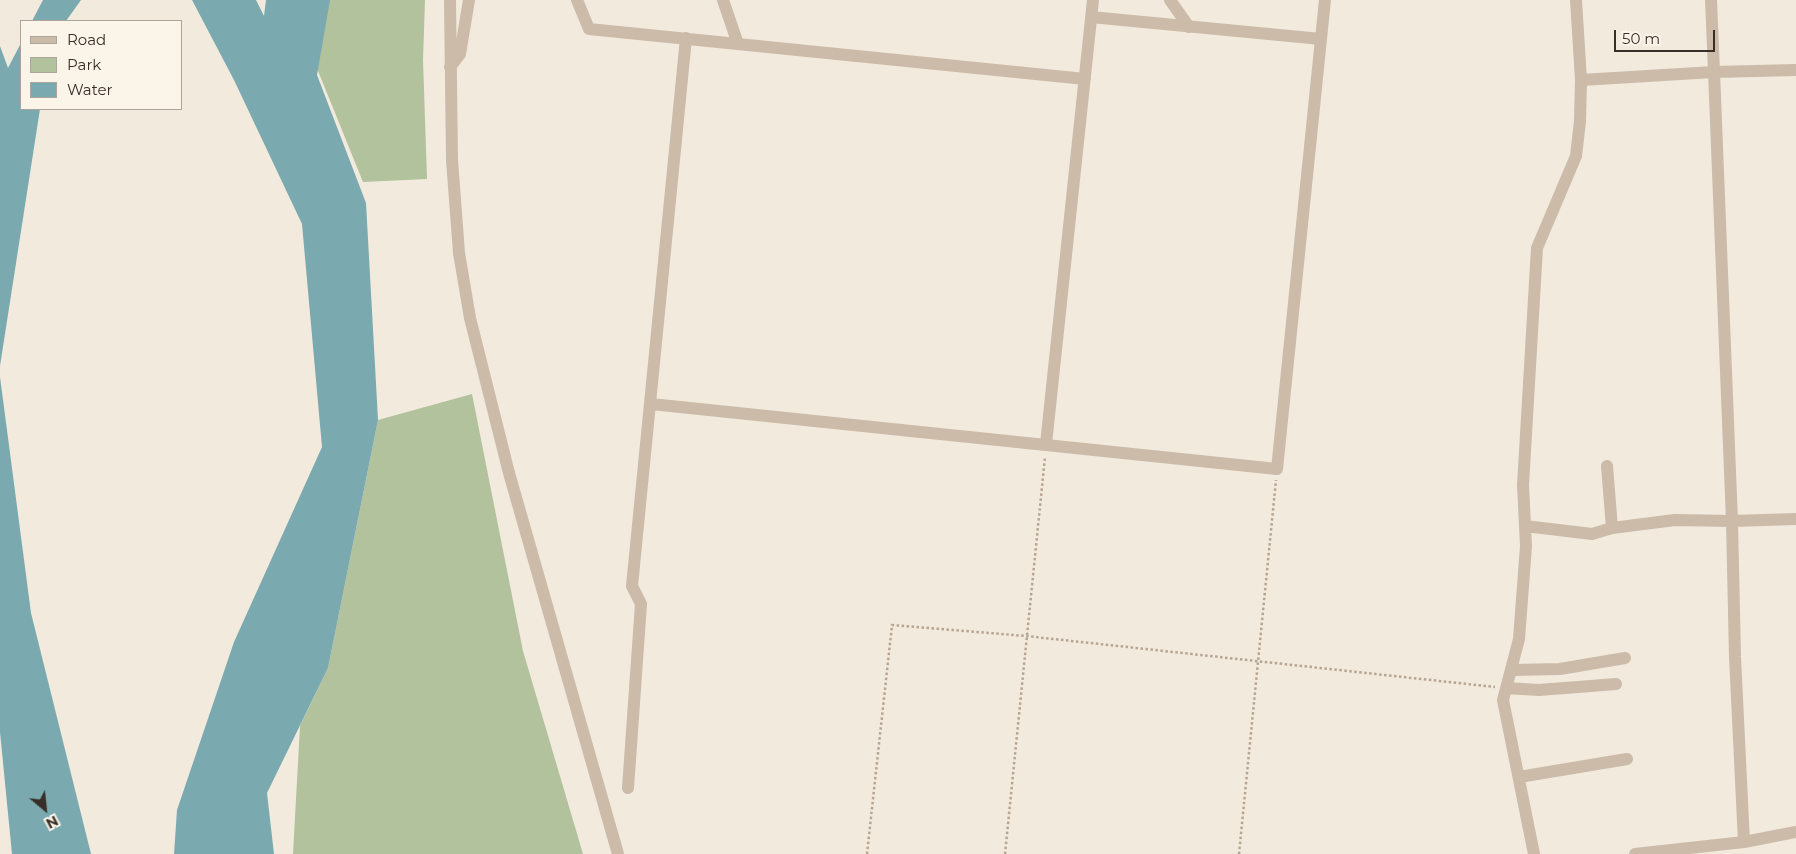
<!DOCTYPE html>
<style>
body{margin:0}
#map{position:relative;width:1796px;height:854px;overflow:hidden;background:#f2eadc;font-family:Montserrat,sans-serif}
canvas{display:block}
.legend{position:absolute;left:20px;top:20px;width:162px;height:90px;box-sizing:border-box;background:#faf4e9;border:1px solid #aca59c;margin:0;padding:6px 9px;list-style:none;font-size:15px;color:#372e28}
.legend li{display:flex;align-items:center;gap:10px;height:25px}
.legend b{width:25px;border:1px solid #aca59c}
.north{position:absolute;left:20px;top:784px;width:50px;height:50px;-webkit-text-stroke:4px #faf4e9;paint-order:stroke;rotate:152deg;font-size:14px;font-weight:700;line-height:20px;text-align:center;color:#372e28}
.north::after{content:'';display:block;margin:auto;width:18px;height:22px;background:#372e28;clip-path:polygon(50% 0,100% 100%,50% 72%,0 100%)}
.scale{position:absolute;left:1614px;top:30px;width:101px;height:22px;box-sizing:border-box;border:2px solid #372e28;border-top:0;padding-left:6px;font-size:15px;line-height:18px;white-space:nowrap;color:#372e28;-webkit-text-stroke:4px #faf4e9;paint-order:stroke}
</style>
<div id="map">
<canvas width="1796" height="854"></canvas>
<ul class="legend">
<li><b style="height:6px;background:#cbbba8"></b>Road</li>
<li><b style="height:14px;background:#b1c29c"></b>Park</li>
<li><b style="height:14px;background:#7aa9b0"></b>Water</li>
</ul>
<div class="north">N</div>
<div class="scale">50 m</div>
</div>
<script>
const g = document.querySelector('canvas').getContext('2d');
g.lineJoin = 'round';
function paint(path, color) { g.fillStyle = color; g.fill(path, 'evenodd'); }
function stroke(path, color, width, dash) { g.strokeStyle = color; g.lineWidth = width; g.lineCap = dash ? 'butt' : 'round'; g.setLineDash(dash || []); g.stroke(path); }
paint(new Path2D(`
 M302,0h123l-2,60 4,119 -64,3 -66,-163z
 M472,394l51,257 60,203h-290l7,-128 28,-58 50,-248z`), '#b1c29c');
paint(new Path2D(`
 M43,0h38l-15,21h-34z
 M192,0h64l8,16 2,-16h64l-13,75 49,128 12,217 -50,248 -61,125 7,61h-100l3,-44 57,-168 88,-195 -20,-223 -68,-144z
 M21,43v66h19l-40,257v-320l8,22z
 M0,377l31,236 60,241h-79l-12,-122z`), '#7aa9b0');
stroke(new Path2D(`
 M867,854l25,-229 134,11 469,51
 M1005,854l40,-397
 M1239,854l37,-374`), '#b7a592', 2.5, [2.5, 2.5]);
stroke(new Path2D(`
 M450,0l2,160 7,93 11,65 39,155 109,381
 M577,0l12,29 496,50
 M723,0l15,44
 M1170,0l19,27
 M1711,0l3,72 82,-2
 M1091,17l230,22
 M450,67l10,-13 9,-54
 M1581,80l133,-8 18,449 64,-2
 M651,404l626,65 48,-469
 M1046,444l47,-444
 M1607,466l5,62
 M1525,526l67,8 20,-6 63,-8 57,1 3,136 9,185
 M1512,670l48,-1 65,-11
 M1506,688l33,2 77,-6
 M1519,777l108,-18
 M628,788l13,-184 -9,-18 54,-548
 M1534,854l-31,-154 16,-61 7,-93 -3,-61 14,-237 39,-92 4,-35 1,-41 -5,-80
 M1635,854l109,-12 52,-10`), '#cbbba8', 12);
</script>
